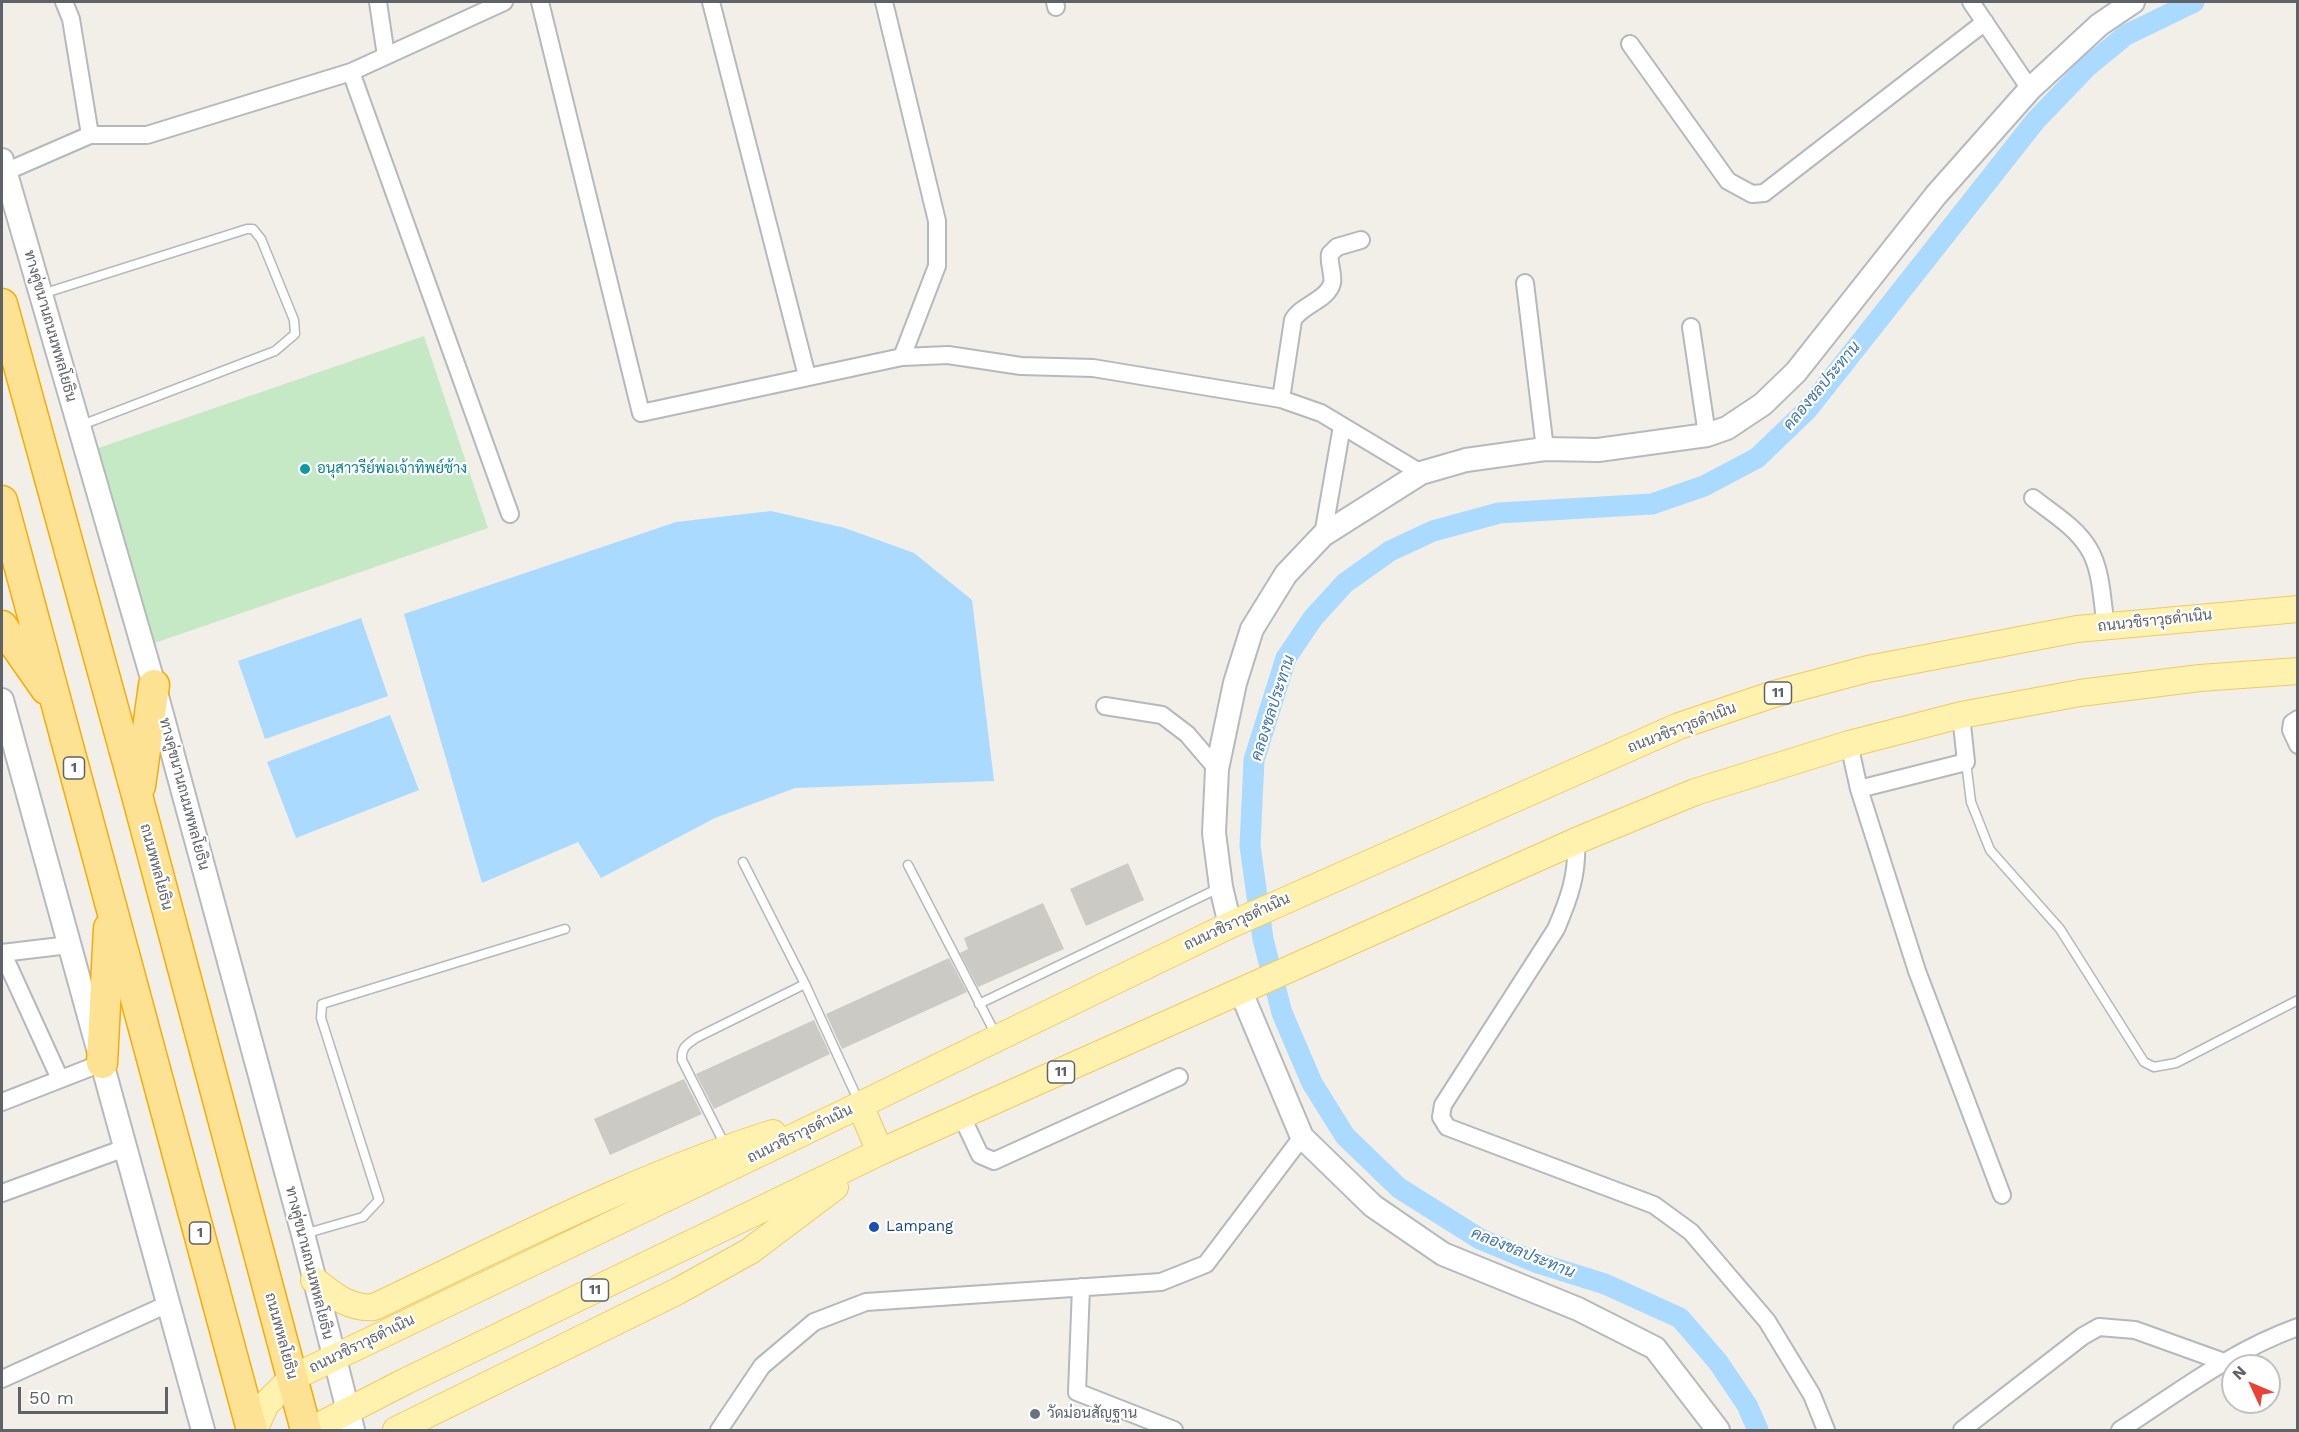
<!DOCTYPE html>
<meta charset="utf-8">
<style>
body{margin:0}
#map{position:relative;width:2299px;height:1432px;overflow:hidden;background:#f1efe8;font-family:"Work Sans",sans-serif}
canvas{display:block}
.frame{position:absolute;inset:0;border:3px solid #5f6368;pointer-events:none}
.north{position:absolute;left:2221px;top:1354px;width:60px;height:60px;box-sizing:border-box;background:#fff;border:2px solid #bfc1c3;border-radius:50%;rotate:314deg;font-size:16px;font-weight:700;line-height:24px;text-align:center;color:#5f6368}
.north::after{content:'';display:block;margin:auto;width:21px;height:27px;background:#ea4335;clip-path:polygon(50% 0,100% 100%,50% 72%,0 100%)}
.scale{position:absolute;left:18px;top:1387px;width:150px;height:27px;box-sizing:border-box;border:3px solid #5f6368;border-top:0;padding-left:8px;font-size:18px;line-height:21px;white-space:nowrap;color:#5f6368;-webkit-text-stroke:4px #fff;paint-order:stroke}
</style>
<div id="map">
<canvas width="2299" height="1432"></canvas>
<div class="frame"></div>
<div class="north">N</div>
<div class="scale">50 m</div>
</div>
<script>
const g = document.querySelector('canvas').getContext('2d');
g.lineJoin = 'round';
function paint(path, color) { g.fillStyle = color; g.fill(path, 'evenodd'); }
function stroke(path, color, width, dash) { g.strokeStyle = color; g.lineWidth = width; g.lineCap = dash ? 'butt' : 'round'; g.setLineDash(dash || []); g.stroke(path); }
function drawText(font, color, halo, rows, align = 'center') {
  g.font = font + ' "Work Sans",Sarabun,sans-serif'; g.lineWidth = 4.5; g.setLineDash([]); g.textBaseline = 'middle'; g.strokeStyle = halo; g.fillStyle = color; for (const [text, x, y, turn = 0] of rows) {
    g.save(); g.translate(x, y); g.rotate((+turn || 0) * Math.PI / 180); g.textAlign = isNaN(turn) ? turn : align; if (halo) g.strokeText(text, 0, 0); g.fillText(text, 0, 0); g.restore();
  }
}
paint(new Path2D(`
 M424,336l64,192 -345,119 -56,-195z`), '#c5e8c5');
paint(new Path2D(`
 M771,511l74,17 69,25 58,47 22,181 -199,7 -80,30 -114,60 -23,-36 -96,41 -78,-269 272,-92z
 M361,618l27,78 -123,43 -27,-78z
 M390,715l29,75 -123,48 -29,-76z`), '#aadaff');
stroke(new Path2D(`
 M1758,1430l-11,-25 -29,-43 -38,-44 -75,-34 -67,-21 -58,-24 -81,-51 -54,-52 -33,-53 -30,-70 -19,-74 -13,-93 4,-86 32,-102 27,-40 32,-35 45,-32 43,-20 66,-18 153,-9 52,-18 53,-28 50,-48 229,-290 51,-53 39,-32 68,-33`), '#aadaff', 21);
paint(new Path2D(`
 M1128,863l16,37 -58,26 -16,-37z
 M1043,903l21,46 -86,38 -18,-34 8,-4 -4,-11z
 M949,958l18,34 -125,57 -16,-35z
 M814,1020l16,34 -116,55 -18,-35z
 M684,1079l18,35 -92,41 -16,-36z`), '#cccac5');
const lane = new Path2D(`
 M42,294l205,-65h6l8,10 33,81 1,14 -20,17 -196,75
 M1966,762l5,40 19,48 70,79 84,133 10,5 22,-4 122,-63
 M743,862l62,122 54,118
 M908,865l88,170
 M979,1004l240,-116
 M726,1147l-44,-87c-1,-12 4,-15 14,-22l109,-54
 M304,1234l59,-17 16,-17 -58,-182 1,-14 243,-75`);
const street = new Path2D(`
 M378,2l8,54
 M540,2l101,411 261,-56 46,-2 73,11 72,2 188,31 40,14 100,60
 M711,2l96,374
 M884,2l53,219v45l-35,91
 M1055,2l1,5
 M1971,2l59,87
 M1630,44l98,137 24,13 12,-1 221,-171
 M351,72l159,442
 M90,135h57l204,-63 153,-70
 M5,172l85,-37 -19,-116 -7,-17
 M1525,283l20,166
 M1691,327l16,108
 M1281,399l12,-79c8,-15 35,-20 39,-37 2,-9 -4,-20 -2,-29l7,-7 24,-7
 M2033,498c19,15 43,29 56,51 13,21 13,54 17,78
 M1323,535l19,-109
 M1105,706l57,9 25,19 30,35
 M2298,719l-6,4 -1,7 7,15
 M1849,744l10,45 58,182 85,224
 M1859,789l107,-27 -5,-47
 M1576,841c2,33 -7,58 -20,88l-113,176 -2,12 6,10 207,78 37,27 76,89 45,74 14,35
 M2,953l67,-8
 M3,954l57,125
 M2,1102l100,-39
 M962,1117l18,38 14,6 185,-84
 M2,1193l123,-45
 M1081,1287l-4,105 97,38
 M2,1379l166,-75
 M719,1430l43,-64 52,-44 52,-20 295,-20 45,-18 96,-127
 M1962,1430l121,-94 16,-9 36,3 89,32
 M2120,1430c57,-37 113,-80 178,-103`);
const secondary = new Path2D(`
 M2,160l152,525 149,549 50,196
 M2,700l201,730
 M1230,925l-9,-38 -7,-54 3,-64 18,-86 17,-54 34,-55 37,-39 98,-62 45,-13 79,-11 53,1 109,-15 20,-7 36,-24 33,-32 140,-177 94,-106 69,-64 34,-23
 M1241,992l61,145 71,69 70,48 135,55 77,39 63,82`);
const primary = new Path2D(`
 M860,1105l20,47
 M314,1280c19,15 35,29 60,27 131,-62 260,-130 399,-174
 M254,1430l12,-26 26,-26 568,-273 370,-180 449,-199 95,-32 94,-25 209,-40 221,-20
 M311,1430l93,-48 476,-230 696,-311 119,-49 154,-48 112,-29 119,-22 120,-15 98,-7
 M396,1430l282,-139 72,-40 85,-64`);
const highway = new Path2D(`
 M2,304l136,495 168,631
 M2,501l250,929
 M2,626l44,63
 M140,786l14,-101
 M102,1063l7,-135`);
stroke(lane, '#b5b8bc', 11);
stroke(street, '#b5b8bc', 20);
stroke(secondary, '#b6babf', 26);
stroke(primary, '#f2c960', 28);
stroke(highway, '#f9ab00', 33);
stroke(lane, '#fff', 8);
stroke(street, '#fff', 16);
stroke(secondary, '#fff', 22);
stroke(primary, '#fff2af', 26);
stroke(highway, '#fde293', 30);
for (const [x, y, r, color] of [
 [305,469,6,"#0f9aa8"],
 [874,1227,6,"#1a4fb4"],
 [1035,1414,6,"#6b7280"]
]) { const dot = new Path2D(); dot.arc(x, y, r, 0, 2 * Math.PI); g.fillStyle = color; g.fill(dot); stroke(dot, '#fff', 2); }
for (const [x, y, w] of [
 [1778,693,27],
 [74,768,21],
 [1061,1072,27],
 [200,1233,21],
 [595,1290,27]
]) { const box = new Path2D(); box.roundRect(x - w / 2, y - 11, w, 22, 4.5); g.fillStyle = '#fff'; g.fill(box); stroke(box, '#5f6368', 1.5); }
drawText('bold 14px', '#5f6368', null, [
 ["11",1778,693],
 ["1",74,768],
 ["11",1061,1072],
 ["1",200,1233],
 ["11",595,1290]
]);
drawText('15px', '#5f6368', '#fff', [
 ["ทางคู่ขนานถนนพหลโยธิน",50,326,74],
 ["ถนนวชิราวุธดำเนิน",2155,621,-6],
 ["ถนนวชิราวุธดำเนิน",1682,728,-21],
 ["ทางคู่ขนานถนนพหลโยธิน",184,794,75],
 ["ถนนพหลโยธิน",156,867,75],
 ["ถนนวชิราวุธดำเนิน",1237,922,-25],
 ["ถนนวชิราวุธดำเนิน",800,1134,-26],
 ["ทางคู่ขนานถนนพหลโยธิน",309,1263,76],
 ["ถนนพหลโยธิน",281,1336,75],
 ["ถนนวชิราวุธดำเนิน",362,1344,-26]
]);
drawText('15px', '#0d838f', '#fff', [
 ["อนุสาวรีย์พ่อเจ้าทิพย์ช้าง",317,469]
], 'left');
drawText('15px', '#164399', '#fff', [
 ["Lampang",886,1227]
], 'left');
drawText('15px', '#5b616d', '#fff', [
 ["วัดม่อนสัญฐาน",1047,1414]
], 'left');
drawText('italic 16px', '#4174aa', '#fff', [
 ["คลองชลประทาน",1822,386,-50],
 ["คลองชลประทาน",1273,708,-72],
 ["คลองชลประทาน",1523,1253,22]
]);
</script>
